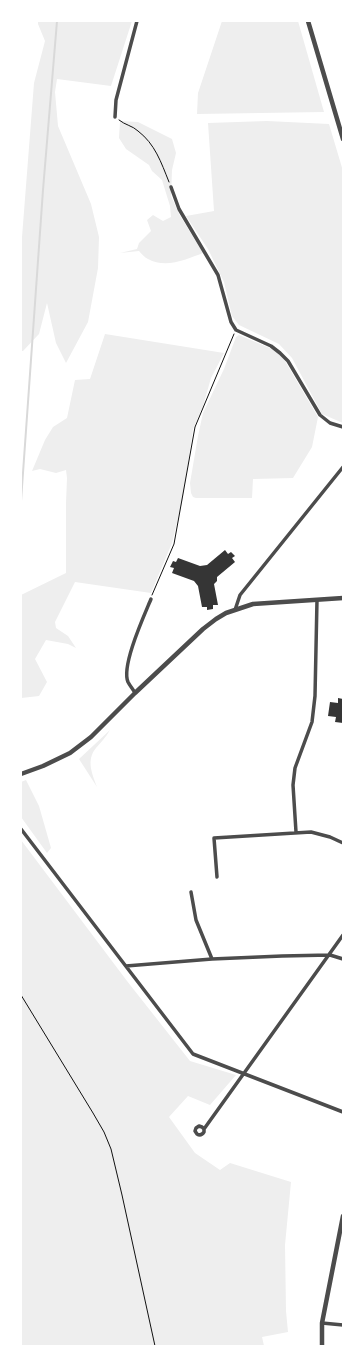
<!DOCTYPE html>
<style>
body{margin:0}
#map{position:relative;width:364px;height:1367px;overflow:hidden;background:#fff;font-family:"Sofia Sans Condensed",sans-serif}
canvas{display:block}
.frame{position:absolute;inset:0;border:22px solid #fff;pointer-events:none}
</style>
<div id="map">
<canvas width="364" height="1367"></canvas>
<div class="frame"></div>
</div>
<script>
const g = document.querySelector('canvas').getContext('2d');
g.lineJoin = 'round';
function paint(path, color) { g.fillStyle = color; g.fill(path, 'evenodd'); }
function stroke(path, color, width, dash) { g.strokeStyle = color; g.lineWidth = width; g.lineCap = dash ? 'butt' : 'round'; g.setLineDash(dash || []); g.stroke(path); }
paint(new Path2D(`
 M38,21h94l-21,65 -54,-7 -2,13 3,34 33,78 8,33 -1,31 -10,54 -22,41 -10,-20 -9,-40 -8,31 -16,17h-2v-101l13,-167 11,-42 -7,-17z
 M222,21h76l26,91 -127,2 1,-21z
 M120,121l18,1 34,17 4,14 -4,17 -1,26 8,18 24,39c-16,6 -37,16 -55,6 -3,-1 -6,-5 -9,-8l-19,2 17,-4 2,-6 12,-12 -4,-11 6,-5 10,6 8,-4 -1,-11 -8,-26 -10,-9 -3,-6 -23,-16 -7,-11z
 M267,121l62,3 14,47v252l-21,-9 -30,-56 -13,-14 -40,-19 -7,-9 -8,-34 -16,-33 -22,-33 28,-5 -6,-88z
 M105,334l119,19 -13,25 -8,28 -10,23 -10,69 -11,45 -21,50 -76,-11 -20,40 1,6 12,8 8,12 -8,-4 -22,-4 -11,19 12,23 -8,14 -18,2v-103l45,-22v-70l1,-25 -1,-8 -10,3 -16,-4 -8,2 13,-31 8,-13 14,-9 8,-38 15,-1z
 M239,335l33,14 10,7 36,61 -6,30 -19,31 -40,1 -1,19h-56l-3,-1 -2,-4 -1,-10 8,-47 5,-23 21,-44 12,-32z
 M110,730c-4,7 -9,12 -14,18 -10,12 -4,26 1,39l-18,-28z
 M26,780l13,26 12,42 -4,5 -26,-36v-35z
 M21,840l106,141 63,80 46,14 -26,30 -22,-9 -19,21 26,36 25,17 10,-7 61,19 -6,63 1,66 2,21 -26,5 2,9h-243z`), '#eee');
stroke(new Path2D(`
 M21,501l22,-311 14,-169`), '#d9d9d9', 2);
paint(new Path2D(`
 M225,550l3,4 3,-2 4,4 -3,2 3,4 -18,15v4l-3,3 4,21h-5v4l-6,1v-3h-5l-4,-21 -4,-5 -22,-8 2,-5 -4,-1 3,-6 3,1 2,-4 22,8 7,-1z
 M338,698l5,1v24l-8,-1 1,-5 -8,-1 2,-14 8,1z`), '#353535');
stroke(new Path2D(`
 M119,120c6,5 14,6 19,11 17,13 23,31 31,51
 M152,595l22,-51 21,-117 39,-93
 M21,995l72,118 11,19 7,17 11,46 33,151`), '#111', 1);
stroke(new Path2D(`
 M115,117l1,-17 21,-79
 M171,187l8,22 39,66 13,47 5,8 35,16 9,7 8,8 32,54 10,8 13,4
 M235,610l5,-15 103,-128
 M135,693c-2,-4 -5,-7 -7,-11 -7,-16 16,-66 23,-83
 M21,829l172,225 150,58
 M296,832l-3,-47 2,-17 17,-46 3,-26 2,-96
 M217,877l-3,-39 97,-6 19,5 13,6
 M191,892l5,28 16,39
 M126,966l86,-7 70,-3 48,-1 13,4
 M204,1129l-2,-2 -3,-1 -3,2 -1,3 2,3c3,2 5,1 7,-2v-3l139,-194
 M322,1323l21,2`), '#4c4c4c', 3.5);
stroke(new Path2D(`
 M308,21l35,118
 M21,774l22,-8 27,-13 21,-16 44,-44 68,-64 13,-10 10,-6 27,-9 90,-6
 M322,1346v-23l21,-107`), '#4c4c4c', 4.5);
</script>
